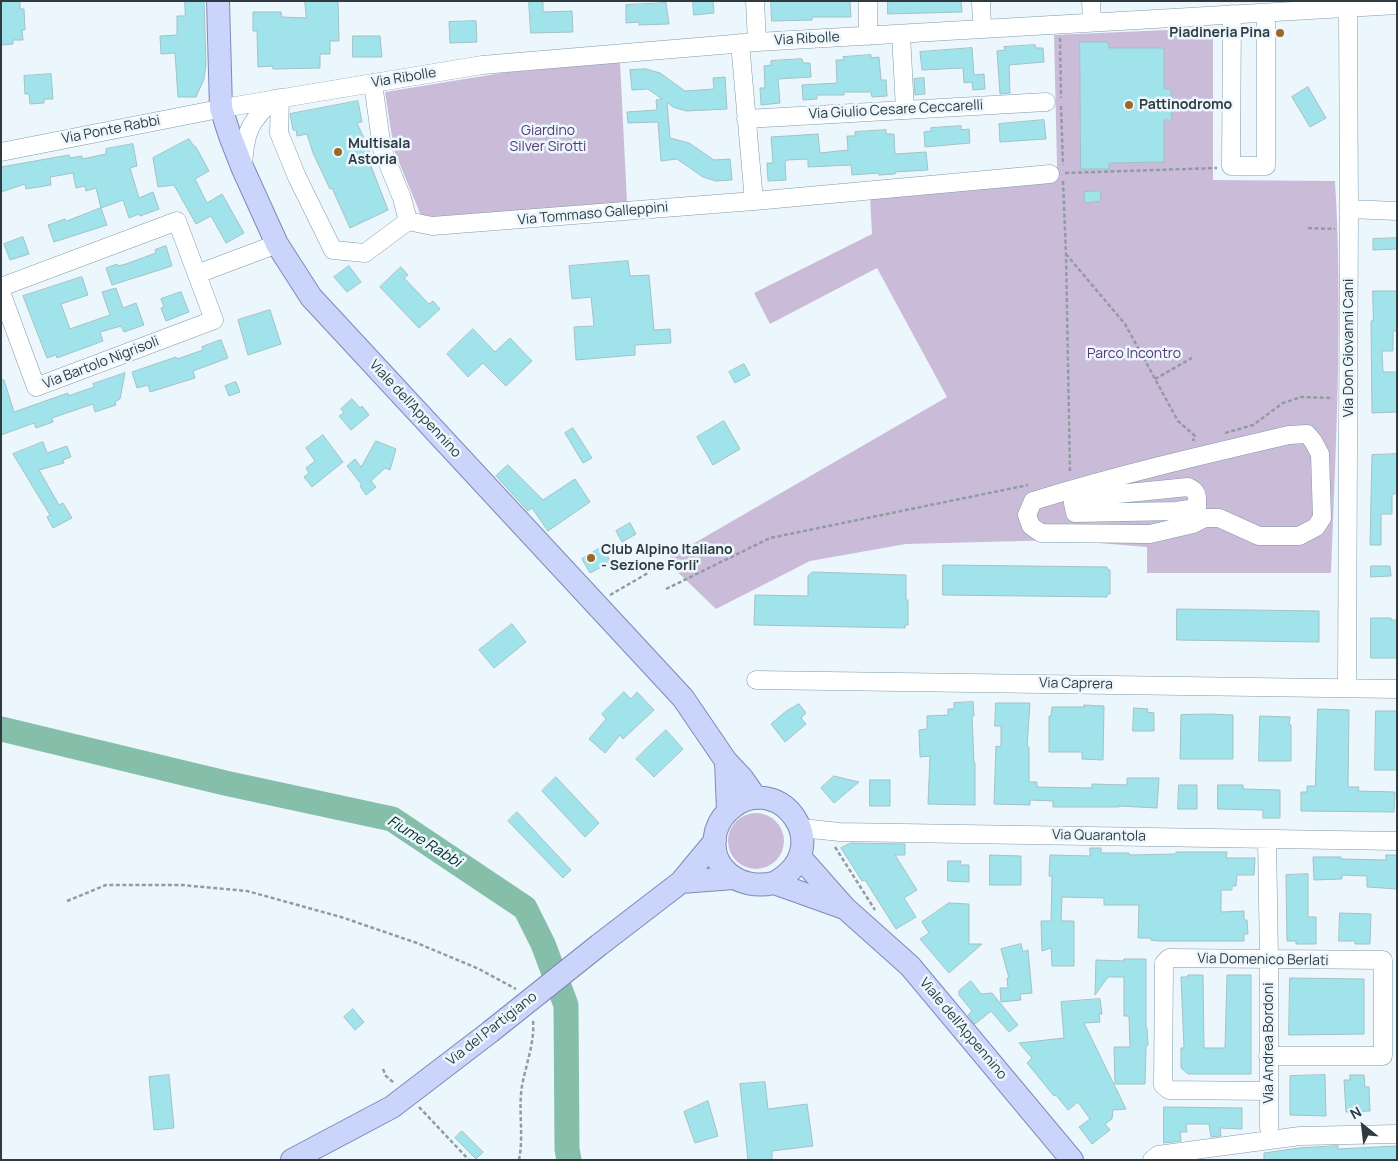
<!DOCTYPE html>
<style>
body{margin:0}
#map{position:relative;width:1398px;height:1161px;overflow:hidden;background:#ecf6fd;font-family:Manrope,sans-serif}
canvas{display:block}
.frame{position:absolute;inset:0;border:2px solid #303a41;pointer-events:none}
.north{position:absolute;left:1338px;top:1101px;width:50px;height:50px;-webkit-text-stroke:4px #ecf6fd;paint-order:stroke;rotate:331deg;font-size:14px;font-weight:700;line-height:20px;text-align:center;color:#303a41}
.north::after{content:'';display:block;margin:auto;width:18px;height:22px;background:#303a41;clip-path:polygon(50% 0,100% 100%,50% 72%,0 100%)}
</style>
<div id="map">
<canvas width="1398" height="1161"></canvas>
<div class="frame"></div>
<div class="north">N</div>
</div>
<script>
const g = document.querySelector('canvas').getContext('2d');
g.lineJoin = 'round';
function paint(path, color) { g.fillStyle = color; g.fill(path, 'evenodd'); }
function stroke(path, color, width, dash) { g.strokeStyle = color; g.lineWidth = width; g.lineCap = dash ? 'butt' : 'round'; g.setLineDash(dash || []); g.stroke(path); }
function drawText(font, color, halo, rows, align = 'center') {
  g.font = font + ' Manrope,sans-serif'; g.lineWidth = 5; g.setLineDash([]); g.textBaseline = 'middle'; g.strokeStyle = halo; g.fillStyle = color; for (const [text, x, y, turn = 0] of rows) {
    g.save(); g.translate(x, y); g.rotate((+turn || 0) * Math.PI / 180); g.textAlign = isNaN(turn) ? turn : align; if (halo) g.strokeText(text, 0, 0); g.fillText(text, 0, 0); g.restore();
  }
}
paint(new Path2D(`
 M1213,28v152l122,1c8,130 1,262 -4,392h-184v-26l-85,-7 -156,4 -96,17 -94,48 -51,-49 282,-163 -70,-129 -107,56 -16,-31 118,-59 -2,-38 187,-29 -3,-132z
 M620,62l7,141 -205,15 -28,-68 -9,-58 123,-20z
 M728 841a28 28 0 1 1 56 0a28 28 0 1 1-56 0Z`), '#cabcd9');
stroke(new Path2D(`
 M1,729l224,54 167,36 133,89 18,36 23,61 1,144 2,11`), '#85bea9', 25);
const building = new Path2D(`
 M1,1h19v8h4l1,21h-3l1,10h-10v4l-12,1z
 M185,1h19l2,63 -2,15 -8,18h-18l-3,-44 -14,1 -1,-18 17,-1v-19h8z
 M305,1h33l1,40h-9v13h-10v14l-47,1v-3l-15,1 -1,-36h-4v-19h28l1,5 24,1z
 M529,1h14v11l29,-1 1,21 -42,1z
 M693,1h20l1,12 -20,2z
 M771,1h79l1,16h-39v3l-40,1z
 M888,1h73l1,11 -74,2z
 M666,3l3,21 -30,1v-3l-13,1v-18z
 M476,21l1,21 -27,1 -1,-21z
 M353,36h27l2,21h-29z
 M1080,42h28l1,6h55v41h7v7l5,5 2,4 -7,8 1,7h-8v42l-55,1v6h-28z
 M1035,45l1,3h7l1,14 -35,3 1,28 -10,1 -3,-43 8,-1 -1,-3z
 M972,48l2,27 10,-1 1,15 -12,1 -1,-8 -8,1 -1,-15 -41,2 -2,-18z
 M871,55v3l8,-1 2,23h5l1,16 -15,1 -1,-5h-27v3h-27v4l-14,1 -1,-15 35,-2 -1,-23h8l-1,-3z
 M802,59l1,4h7l1,14 -33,2 2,24 -19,2 -1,-17h5l-1,-22 7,-1v-4z
 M646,69l14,4 25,18 29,-2 -1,-11 12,-1 2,32 -41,2 -13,-4 -6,-5 3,36 19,5 25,17 16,-1 2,21 -16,1 -13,-4 -26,-18 -16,2 -3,-39 -30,1 -1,-11 30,-2 -1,-10 6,-1 -14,-10 -16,1 -2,-20z
 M51,74l2,25h-9v4l-14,1 -1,-10h-4l-1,-18z
 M924,78l1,16 -10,1 -1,-16z
 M1308,87l18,31 -16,9 -18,-30z
 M358,101l4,21 -5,1 13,28 -4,2 22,57 -38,18 -18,-40 -2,1 -17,-36 -6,-19 -10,2 -1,-6h-3l-3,-16z
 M1044,120l2,19 -46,3 -1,-18z
 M961,126v4l8,-1 1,14 -45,4 -1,-15 7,-1v-3z
 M886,130v4h8l1,20 31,-2 2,18 -33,2v2l-16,1 -1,-2 -26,2 -1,-10 -43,2v-8l-21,1 -2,2 1,18 -18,1 -1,-18h6l-2,-26 47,-3 2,19 28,-3 -1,-14h8v-4z
 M189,139l4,6 3,2 13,24 -14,8 12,24 15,-9 22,39 -18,10 -15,-27 -15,8 -22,-39 -16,2 -5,-29z
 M133,144l4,22 -7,2 9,30 14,-6 6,17 -19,7 -1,-2 -10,4 -6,-18 -22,8 -5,-20 -10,3 -1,-5 -9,2 -3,-15 -23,4 1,8 -25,4 -1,-5 -24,8v-25l68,-12 1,3 12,-2v3l24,-5v-5z
 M1100,191l1,10 -16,2 -1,-11z
 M101,208l6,17 -53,17 -6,-17 17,-6 1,2z
 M23,237l6,17 -19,6 -6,-16z
 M1397,238v11l-24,1v-11z
 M166,246l6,20 -60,19 -6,-17 11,-4 1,2 8,-2 30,-11 -1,-3z
 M628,261l2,15 19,-1 5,55 16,-1 1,14 -36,2v10l-59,5 -2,-33 20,-1 -3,-29 -19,2 -3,-33z
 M349,266l12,16 -14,10 -13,-15z
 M401,267l7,8 -4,3 25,26 4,-3 7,8 -21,19 -39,-41z
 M82,277l6,18 -27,9 9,25 40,-14 -8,-23 14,-4 7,20 13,-5 8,22 -20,7 -3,-6 -21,6 3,9 -46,17 -1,-3 -9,3 -24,-62z
 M1373,291h24v40h-4v20h-11l1,21h14v40l-25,1 -1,-92h2z
 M181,292l8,20 -23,9 -5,-13 3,-1 -3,-8z
 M270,310l11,34 -33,11 -10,-35z
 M473,329l22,23 15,-14 22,23 -26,25 -23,-23 -15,14 -21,-23z
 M221,340l7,18 -35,13 2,7 -45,14 -2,-7 -11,3 -5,-16 44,-15 1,2 26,-9 -1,-3z
 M744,364l6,11 -15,8 -6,-11z
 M125,373l-5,26 -5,3 1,3 -21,7 -2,-8 -41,14 1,4 -17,6 -2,-5 -33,12v-55h3l10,32 54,-19v3l26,-9 -1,-3z
 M236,382l4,10 -11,4 -4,-10z
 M352,399l8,9 2,-2 7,9 -18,15 -12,-14 5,-3 -3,-4z
 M724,421l16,28 -27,16 -16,-28z
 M573,428l19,30 -9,5 -18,-30z
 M323,435l20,27 -31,25 -8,-10 5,-4 -3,-5 9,-7 -9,-13z
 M376,441l20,8 -6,21 -5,-2 -14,13 5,6 -10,8 -6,-9 2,-1 -15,-19 8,-7 6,8z
 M43,442l4,11 20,-7 4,11 -8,3 1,3 -25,7 20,35 4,-2 9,15 -19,10 -6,-11 3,-2 -37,-61z
 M1397,454v40h-5v20h-11v31h-11l2,-90z
 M508,465l35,35 32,-21 15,23 -42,29 -16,-23 -4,3 -32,-35z
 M630,523l6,11 -14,8 -6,-11z
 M602,547l9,15 -21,11 -8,-14z
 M943,565l164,2v2l3,1v24h-3v3l-164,-2z
 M1371,566h19l1,10 -20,1z
 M813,572l93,3v25h2v25h-3v3l-151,-3 1,-30 53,1v-20z
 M1177,609l142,2v31l-142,-2z
 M1371,618h20v2h6v38h-26z
 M512,624l14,18 -32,26 -15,-18z
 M624,692l7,7 6,-7 17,18 -31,29 -3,-4 -15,18 -16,-14 17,-20 -4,-5z
 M973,702l1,14h-2l2,47h1v42l-47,-1 2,-48 -10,1 -1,-27 8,-1v-13l21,-1v-6h6v-6z
 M996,703h34l-3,44h2v35h8v5l55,1v-4l35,1v-7h32l-2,30 -38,-2v1h-66v-6l-23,-1v5l-36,-1 2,-58 5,1v-21h-6z
 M799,704l7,9 -5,5 5,6 -21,18 -14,-18 14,-12z
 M1084,705l20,1 -1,54 -21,-1v-7h-33v-36h2l1,-9h32z
 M1134,708l14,1 -1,3 7,1v18h-21z
 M1318,709l31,1 -1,77h11l-1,4 37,1 -1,20 -93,-1v-19h6v-6h8z
 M1376,711h21v59h-22z
 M1210,714l23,1v44h-53l1,-44z
 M1260,716l30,1 -1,8h2v36h-32z
 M666,730l17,19 -29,28 -18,-18z
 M834,776l25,6 -25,21 -13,-15z
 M556,777l43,46 -14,14 -43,-46z
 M870,780h20v26h-20z
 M1179,785h18v24h-19z
 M1218,785h25v4l37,1v28h-17v-8l-45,-1z
 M517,812l54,58 -8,8 -55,-57z
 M851,843l54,1v11h-10l22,35 -13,8 12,19 -20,12 -31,-49 -3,1 -21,-33z
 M1090,848h11v5h28v2l47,-1v-2h51l-1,6h29l-1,17h-17l-1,11h-4v4h-11v22l23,-1v9h3l1,14h-4v7h-86l-7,-1v-2h-13l1,-33h-35v-7l-42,-1 -1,24h13v45h-22l-1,-18 -9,3 -1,-30h10l1,-45h-3l1,-21 40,1z
 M990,855l31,1v29h-31z
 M1386,855h11v34l-30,-2v-11l-25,-1v4l-28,1 -1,-23h28v2l45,1z
 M948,861h13l-1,4h9v17l-21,-1z
 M1308,874v43h8v27h-20v-3h-9l-1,-66z
 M949,903l20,1v40h13l-33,29 -29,-34 9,-6 -7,-11z
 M1340,913l31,1 -1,30h-15v-3h-16z
 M1021,944l2,8 5,-2 4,43 -12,1 1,6 -20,2 -1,-14h8l-1,-10h2l-8,-29z
 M1124,959h22v69h1l1,17 -2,1 -1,38h-30l-1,-37h16l-1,-31h-5v-39h-16l-13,18 1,-35 28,1z
 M1188,975h15l1,73h21l2,-73h24v99h-63l-7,-6v-20h3l-3,-71h7z
 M1290,978l74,1v55l-75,1z
 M971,981l10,13 11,-1 26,32 -9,7 -18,-21 -16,13 -7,-9 4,-4 -13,-16v-4z
 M1100,999l2,15h-3l1,8 -16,1 42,86 -13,1 -1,9 -7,5 5,6 -18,14 -13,-17 11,-8 -12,-17 -10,8 -12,-15 -2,1 -27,-33 5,-5 -13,-15 45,-5 -3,-36z
 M353,1009l11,13 -9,8 -11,-13z
 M169,1075l5,53 -20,2 -5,-53z
 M1325,1075l1,41 -36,-1v-39z
 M1350,1075h14l1,12h4l1,24 -24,1 -2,-32h6z
 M765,1082l3,27 39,-5 6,42 -41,5v9h-24l-8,-76z
 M708,1101l10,35 -23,7 -11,-31z
 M1164,1107l78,1v21l-22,-1 1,8 -10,1 -2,-13h-23l1,8h-7l1,9 -17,2z
 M462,1131l21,21 -7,7 -21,-21z
 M1338,1146v3l59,-3v14h-133v-7l35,-5z`);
paint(building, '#a1e3ea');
stroke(building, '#a1c2c6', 1);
const minor = new Path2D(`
 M755,1l2,41
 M868,1v35
 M981,1l1,28
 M1091,1l1,20
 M1232,14l-1,152h35v-153
 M901,34l4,76
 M280,98l-1,35 18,44 36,73 32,3 43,-32 -6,-23 -20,-49 -9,-66
 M746,119l300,-17
 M1,152l228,-45 253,-42 275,-23 640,-37
 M243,166c2,-34 6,-44 31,-67
 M754,201l296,-27
 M1349,209l48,2
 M408,221l24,5 322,-25 -14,-158
 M197,274l80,-30
 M1,287l176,-66 37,99 -178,67 -35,-95
 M1307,434l6,7 7,13 2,64 -6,9 -17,9h-40l-40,-18h-14l-12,6 -43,10 -109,-1 -10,-7 -4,-11 6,-14c84,-26 170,-46 256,-66z
 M1188,487c11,5 9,10 9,21l-21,3 -101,2 -2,-10 5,-5z
 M756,680l641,9
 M1347,688l2,-479 -1,-200
 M801,828l39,4 557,9
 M1267,839l2,121v168
 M1268,1056h115v-96l-214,-2 -5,5 -1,122 6,5 99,1
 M1152,1160l6,-5 142,-19 97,-2`);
const major = new Path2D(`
 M218,1l3,107 9,28 13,33 34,75 34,53 372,401 43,63 16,17 14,20
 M726,761l2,50
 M800,857l45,51 65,58 162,194
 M681,882l53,-4
 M774,883c64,-35 6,-112 -41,-76 -8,6 -14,14 -17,24 -9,37 24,60 58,52l70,25
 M599,945l82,-63 34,-41
 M292,1160l100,-53 98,-75`);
stroke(minor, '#8199aa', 19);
stroke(major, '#7e8bb7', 24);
stroke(new Path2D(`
 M1060,38l1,60
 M1061,106l2,59
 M1065,173l152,-5
 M1063,181l3,73 4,219
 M1308,228l27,1
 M1066,254l59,70 53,97 17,15 -2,5
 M1155,379l37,-21
 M1225,433l28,-8 30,-22 18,-6 32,1
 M666,589l104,-51 258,-53
 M610,595l38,-22
 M835,847l40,63
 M67,901l39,-16h75l66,6 94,26 76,26 62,26 37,20
 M383,1069l3,7 8,7
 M419,1107l50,53
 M519,1160c5,-25 -1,-50 3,-74 4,-22 13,-44 11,-66`), '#919ba2', 2.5, [4, 2.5]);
stroke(minor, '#fff', 18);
stroke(major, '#cbd4fa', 22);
const majorBridge = new Path2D(`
 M490,1032l109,-87`);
stroke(majorBridge, '#7e8bb7', 24, []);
stroke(majorBridge, '#cbd4fa', 22);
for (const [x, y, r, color] of [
 [1280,33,5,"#9f6624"],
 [1129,105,5,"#9f6624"],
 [338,152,5,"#9f6624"],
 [591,558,5,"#9f6624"]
]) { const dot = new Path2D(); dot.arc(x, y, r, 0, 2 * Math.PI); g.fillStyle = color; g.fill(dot); stroke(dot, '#ecf6fd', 2); }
drawText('bold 14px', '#303a41', '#ecf6fd', [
 ["Piadineria Pina",1270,33,"right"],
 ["Pattinodromo",1139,105],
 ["Multisala",348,144],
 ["Astoria",348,160],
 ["Club Alpino Italiano",601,550],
 ["- Sezione Forli'",601,566]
], 'left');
drawText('14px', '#303a41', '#ecf6fd', [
 ["Via Ribolle",807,39,-3],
 ["Via Ribolle",404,78,-9],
 ["Via Giulio Cesare Ceccarelli",896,110,-3],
 ["Via Ponte Rabbi",111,130,-11],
 ["Via Tommaso Galleppini",593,214,-5],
 ["Via Don Giovanni Cani",1349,348,-90],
 ["Via Bartolo Nigrisoli",101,363,-21],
 ["Viale dell'Appennino",415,409,47],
 ["Via Caprera",1076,684,1],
 ["Via Quarantola",1099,836,1],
 ["Via Domenico Berlati",1263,960,1],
 ["Via del Partigiano",492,1029,-38],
 ["Viale dell'Appennino",963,1029,50],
 ["Via Andrea Bordoni",1269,1043,-90]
]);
drawText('14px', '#583971', '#ecf6fd', [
 ["Giardino",548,131],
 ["Silver Sirotti",548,147],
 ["Parco Incontro",1134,354]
]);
drawText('italic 15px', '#003224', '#ecf6fd', [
 ["Fiume Rabbi",424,842,32]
]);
</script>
